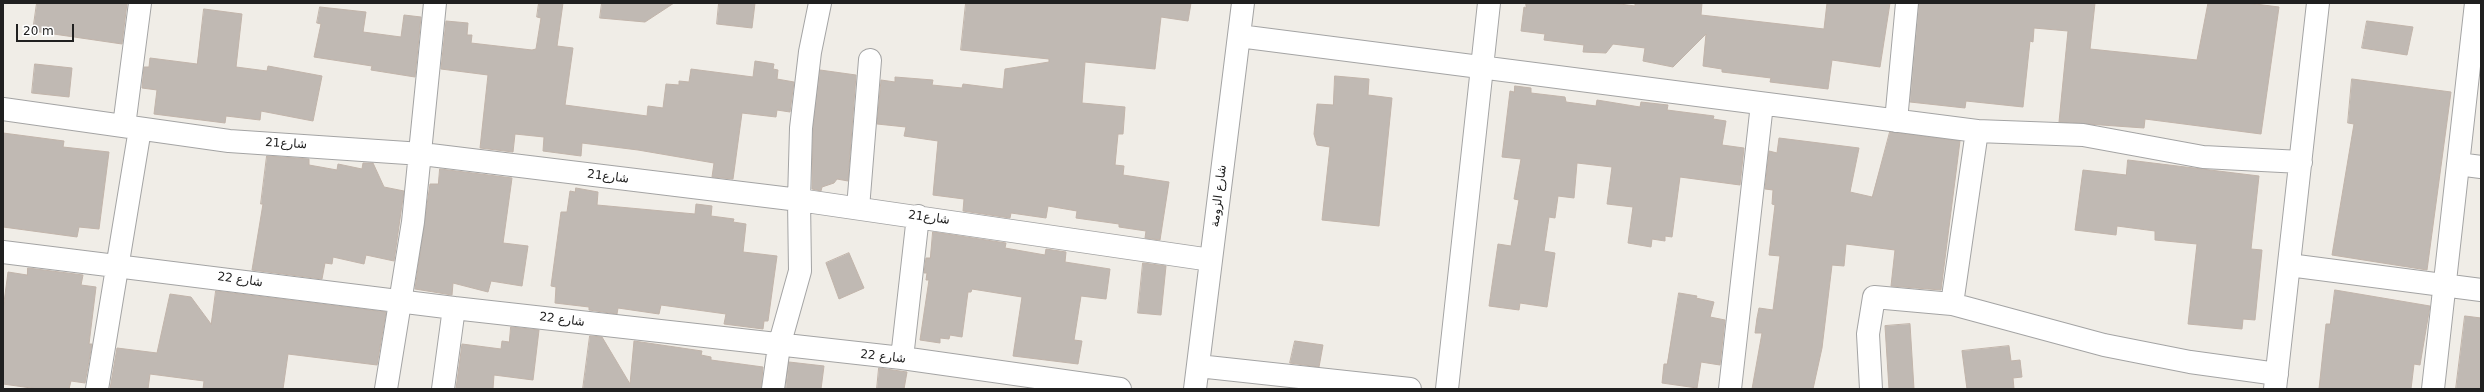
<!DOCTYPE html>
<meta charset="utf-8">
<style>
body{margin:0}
#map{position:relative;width:2484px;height:392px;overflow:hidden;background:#f0ede7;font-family:"DejaVu Sans",sans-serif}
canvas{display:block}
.frame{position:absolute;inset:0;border:4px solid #202020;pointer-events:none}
.scale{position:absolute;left:16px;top:24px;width:58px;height:18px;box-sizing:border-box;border:2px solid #202020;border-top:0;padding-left:5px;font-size:12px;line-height:14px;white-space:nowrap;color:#202020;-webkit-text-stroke:3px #fff;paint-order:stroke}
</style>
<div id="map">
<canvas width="2484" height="392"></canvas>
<div class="frame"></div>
<div class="scale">20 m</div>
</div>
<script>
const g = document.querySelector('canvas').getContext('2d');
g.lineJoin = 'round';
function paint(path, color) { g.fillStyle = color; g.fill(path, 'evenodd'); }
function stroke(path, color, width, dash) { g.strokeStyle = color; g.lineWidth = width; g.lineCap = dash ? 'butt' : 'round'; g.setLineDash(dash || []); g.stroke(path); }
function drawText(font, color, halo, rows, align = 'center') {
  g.font = font + ' "DejaVu Sans",Vazirmatn,sans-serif'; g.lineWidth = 4; g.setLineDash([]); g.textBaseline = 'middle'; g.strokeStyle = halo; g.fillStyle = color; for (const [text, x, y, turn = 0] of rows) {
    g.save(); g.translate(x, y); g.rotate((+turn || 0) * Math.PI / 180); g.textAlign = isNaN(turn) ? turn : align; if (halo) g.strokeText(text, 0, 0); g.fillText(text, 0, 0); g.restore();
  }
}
const building = new Path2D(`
 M37,3h90l-5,41 -89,-13z
 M539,3h24l-6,43 16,2 -8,57 82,11 1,-10 15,2 3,-24 13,1v-4l10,1 2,-13 62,8 2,-16 19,3 -1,5 5,1 -1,9 17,3 -4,30 -13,-2 -1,7 -34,-4 -9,66 -21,-2 2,-14 -76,-13 -56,-7 -1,13 -38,-5 1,-14 -29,-3 -2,18 -33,-4 8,-73 -47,-6 5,-48 22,2 -1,12h5l-1,8 61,7 4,-1 5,-31 -4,-1z
 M602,3h72l-29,19 -45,-4z
 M719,3h36l-3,25 -35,-4z
 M966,3h225l-3,18 -27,-4 -6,52 -70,-7 -3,41 43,4 -2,27h-5l-3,31 9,1 -1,9 46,7 -9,58 -15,-2 1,-7 -27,-4v-3l-43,-6 1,-7 -29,-5 -2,12 -35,-5 -1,5 -47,-7 1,-12 -31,-4 5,-54 -34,-5 2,-9 -29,-3 4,-44 14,2v-5l38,3 -1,5 30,3 1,-4 40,5 2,-20 44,-7v-3l-88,-9z
 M1526,3h86l23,3v-3h67l-1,12 123,14 3,-26h63l-10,64 -48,-7 -4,29 -58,-7 1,-4 -49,-6v-3l-19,-3 3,-32 -33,33 -30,-6 2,-13 -32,-4 -7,9 -23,-1 1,-7 -40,-5 1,-6 -24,-3 3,-24 2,1z
 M1919,3h176l-5,46 107,11 11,-57h39l32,4 -18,127 -116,-15 -1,9 -85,-6 9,-91 -34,-3 -1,14 -3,-1 -7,66 -57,-6 -1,7 -55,-6z
 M320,7l46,5 -3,20 38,5 3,-22 17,2 -6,60 -44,-7 1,-4 -58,-9 7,-33 -4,-1z
 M204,9l38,5 -6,53 31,4 1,-5 54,10 -9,45 -52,-10 -1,9 -34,-4 -1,7 -71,-9 3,-24 -15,-2 2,-21h5l1,-9 47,6z
 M2367,21l46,6 -6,28 -45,-7z
 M35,64l37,4 -3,29 -37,-4z
 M820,70l36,5 -8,106 -11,-2 -3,4 -12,4 -1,4 -9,-2 1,-60z
 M1335,76l34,3 -1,16 24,3 -13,128 -57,-6 8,-73 -13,-2 -3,-11 3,-30 16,1z
 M2352,79l99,13 -24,178 -95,-15 22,-131 -6,-1z
 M1515,86l16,2v5l34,4 1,5 30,4 1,-6 43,7 1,-5 27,3 -1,5 47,6 -1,3 13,2 -4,24 22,3 -4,37 -60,-8 -8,60 -7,-1v5l-13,-2 -1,8 -23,-4 5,-36 -26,-3 5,-37 -35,-4 -3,35 -16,-2 -3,22 -6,-1 -5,34 11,2 -8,54 -27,-4 -1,7 -30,-4 9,-62 13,2 8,-46 -5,-1 7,-40 -19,-2 8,-66 4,1z
 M1890,132l70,9 -19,149 -50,-4 4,-36 -49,-6 -2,22 -12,-1 -10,83 -9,41h-61l10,-56h-7l2,-15 2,-10 14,2 7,-54 -11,-1 6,-50 -3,-1 1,-14 -8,-1 4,-38 8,2 2,-15 80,10 -9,44 22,5z
 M3,133l61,8 -1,6 46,5 -10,77 -20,-2 -2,10 -74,-10z
 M267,156l42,3v6l28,5 1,-6 24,5 1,-6h10l11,24 20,4 -10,70 -28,-6 -2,9 -31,-7 -1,7 -7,-1 -3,16 -70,-9 11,-66h-2z
 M2128,160l131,16 -8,73 11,1 -7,70 -12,-1 -1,10 -54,-5 9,-80 -42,-4v-9l-38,-5 -1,9 -41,-5 8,-60 43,5z
 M440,169l72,9 -9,65 25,3 -6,40 -31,-5 -3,11 -35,-9 -1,12 -37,-6 15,-105h8z
 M576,188l22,4 -1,13 98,9 1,-10 16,2 -1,10 23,3 -1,3 13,2 -3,28 34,4 -9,65h-4l-1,8 -39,-5 2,-10 -65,-9 -2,9 -41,-6 -1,6 -28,-4v-3l-34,-4 1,-16 -5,-1 10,-74h6l3,-21 5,1z
 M933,232l73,11 -1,5 40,7 1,-6 20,3 -1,10 45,7 -4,30 -25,-3 -7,44 8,1 -4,23 -65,-8 9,-59 -50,-8 -1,3h-3l-6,45 -12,-2 -1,4 -9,-1v5l-20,-3 9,-60h-3l1,-7h-3l2,-15h4z
 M849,253l15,35 -25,11 -13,-36z
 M1143,263l23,3 -5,49 -23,-2z
 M28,268l55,7 -2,10 15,2 -7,57h3l-7,39 -14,-2 -2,8h-31l-35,-5v-74l5,-38 19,3z
 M2335,290l95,16 -10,59 -6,-1 -3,25h-92l7,-65h4z
 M216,291l170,21 -9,53 -89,-11 -5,35h-80l1,-8 -54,-7 -2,15h-38l7,-41 40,5 13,-59 21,3 20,27z
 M1679,293l18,3 -1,2 18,4 -4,15 15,3 -5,45 -19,-3 -4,26 -35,-5 2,-19h3z
 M2465,316l16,2v71h-25z
 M1910,324l4,65h-25l-4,-63z
 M511,327l28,3 -6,50 -39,-5 -1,14h-37l6,-45 39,5 1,-8 7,1z
 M590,336l12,1 28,47 4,-43 68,10 -1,4 10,2v3l52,7 -2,22h-178z
 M1295,341l28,4 -4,22 -29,-4z
 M2009,346l2,15 9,-1 2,17 -9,1 1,11h-47l-5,-38z
 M789,362l35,4 -3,23h-35z
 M879,368l28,4 -3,17h-27z`);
paint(building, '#c0b9b3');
stroke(building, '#c1b4aa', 1);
const minor = new Path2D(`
 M1239,36l738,95 106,4 120,22 98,5
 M3,109l226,32 193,13 377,46 412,60
 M1896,121l11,-118
 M124,126l16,-123
 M2458,164l23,3
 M858,208l12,-148
 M3,252l451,56 448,50 218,31
 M2289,265l192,25
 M1952,304l25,-173
 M902,358l16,-142
 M1198,366l212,23
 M97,389l43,-260
 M386,389l27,-167 22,-219
 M443,389l11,-81
 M773,389l6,-43 21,-75 -1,-71 2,-72 9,-76 10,-49
 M1195,389l48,-386
 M1447,389l42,-386
 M1730,389l32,-285
 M1871,389l-3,-55 6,-37 78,7 152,41 86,17 87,12
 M2275,389l43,-386
 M2433,389l43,-386`);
stroke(minor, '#a4a4a4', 24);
stroke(minor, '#fff', 22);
drawText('12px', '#202020', '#fff', [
 ["شارع21",286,144,3],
 ["شارع21",608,177,7],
 ["شارع الزومة",1219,196,-83],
 ["شارع21",929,218,8],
 ["شارع 22",240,280,8],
 ["شارع 22",562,320,7],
 ["شارع 22",883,357,6]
]);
</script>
